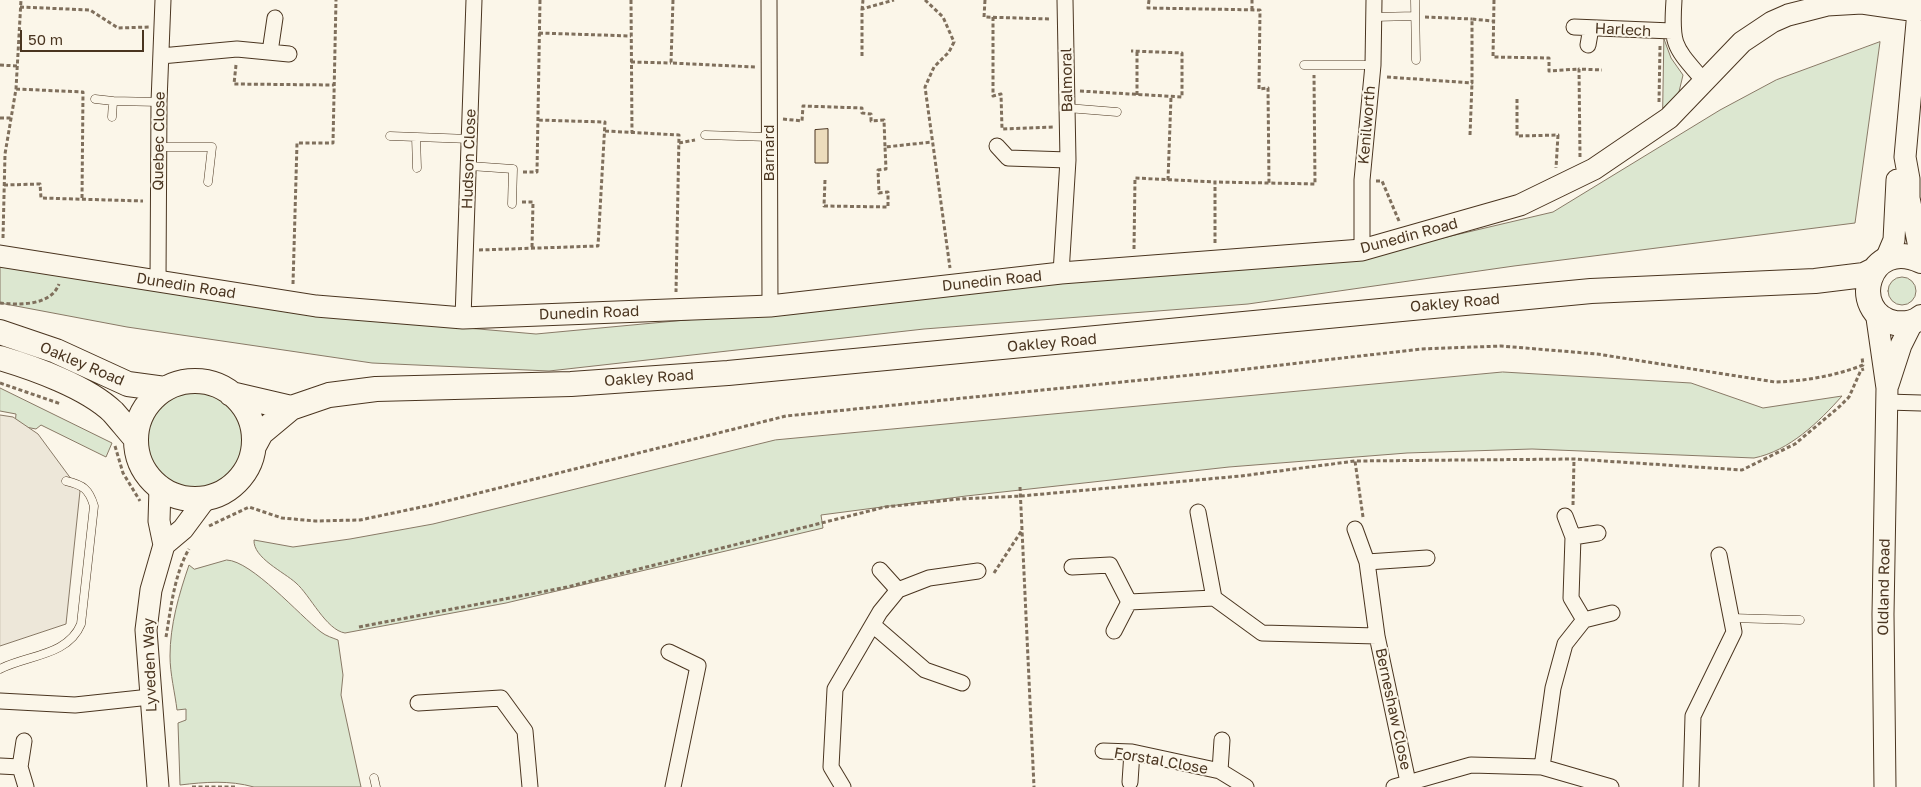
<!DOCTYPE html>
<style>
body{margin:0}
#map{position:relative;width:1921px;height:787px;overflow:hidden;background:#fbf6e9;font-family:"Golos Text",sans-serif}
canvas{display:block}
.scale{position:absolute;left:20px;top:30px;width:124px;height:22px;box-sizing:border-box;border:2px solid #4a3520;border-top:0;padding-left:6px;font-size:15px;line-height:18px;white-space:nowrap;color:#4a3520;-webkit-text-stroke:4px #fbf6e9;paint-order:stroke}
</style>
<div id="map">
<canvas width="1921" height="787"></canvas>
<div class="scale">50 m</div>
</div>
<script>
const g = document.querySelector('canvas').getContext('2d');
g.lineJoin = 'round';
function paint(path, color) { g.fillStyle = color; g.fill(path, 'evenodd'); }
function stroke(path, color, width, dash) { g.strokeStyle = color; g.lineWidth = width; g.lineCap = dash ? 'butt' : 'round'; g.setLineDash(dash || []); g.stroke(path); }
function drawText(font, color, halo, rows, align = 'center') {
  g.font = font + ' "Golos Text",sans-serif'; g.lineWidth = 4; g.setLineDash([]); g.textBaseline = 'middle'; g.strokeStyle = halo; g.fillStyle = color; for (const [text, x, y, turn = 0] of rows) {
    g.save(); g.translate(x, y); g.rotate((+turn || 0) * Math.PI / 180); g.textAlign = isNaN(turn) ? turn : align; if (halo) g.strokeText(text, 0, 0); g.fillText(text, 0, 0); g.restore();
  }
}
const green = new Path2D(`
 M1664,39l7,19 12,17 -5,21 -15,12z
 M1880,42l-25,181 -341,43 -266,38 -324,25 -375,42 -177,-8 -245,-36 -127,-24v-40l295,50 241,21 310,-29 256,-28 264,-21 187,-44 167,-102 56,-30z
 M1888 291a14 14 0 1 1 28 0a14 14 0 1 1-28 0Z
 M1503,372l188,11 72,25 79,-12c-23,26 -53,55 -88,62l-222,-9 -125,4 -178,14 -263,29 -145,19 2,13 -317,75 -161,30c-19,-3 -35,-38 -49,-50 -12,-11 -43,-25 -42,-43l39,7 57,-8 83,-15 342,-84z
 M0,388l112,55 -6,14 -65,-32 -5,4 -21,-4 1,-11 -16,-3z
 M147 441a49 49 0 1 1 98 0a49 49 0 1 1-98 0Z
 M227,560c25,1 72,55 94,72 5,4 12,6 17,8l5,35 -2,20 20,92h-107c-25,-7 -49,-5 -74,-2l-2,-62 8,-3v-11l-9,1c-2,-17 -7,-36 -7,-54 0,-31 9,-62 19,-91l5,4z`);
paint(green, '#dce7d0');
stroke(green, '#887966', 1);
const parking = new Path2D(`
 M0,415l13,2 25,17 42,57 -14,133 -66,22z`);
paint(parking, '#ede7d9');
stroke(parking, '#887966', 1);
const building = new Path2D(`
 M828,129v34h-13v-33z`);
paint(building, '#ecdcbc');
stroke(building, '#4a3520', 1);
const lane = new Path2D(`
 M1415,0l1,60
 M1374,17l41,-1
 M1304,65h69
 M95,99l18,2 -1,16
 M113,101l46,1
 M1067,108l50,4
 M705,135l64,2
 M390,136l80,3
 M416,137l1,31
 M159,147h53l-4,35
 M470,166l43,3 -1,35
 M1731,618l69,2
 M0,669c27,-14 68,-13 81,-45l13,-118c-5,-17 -11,-21 -28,-25
 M374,778l2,9`);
const street = new Path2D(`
 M769,0l1,306
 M1674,0c-3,46 0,46 29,80
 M1574,27l98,4
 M1588,45l3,-17
 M270,52l5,-34
 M161,56l76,-7 52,5
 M997,146l11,12 60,2
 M1362,250v-70l11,-115 1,-65
 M1061,273l7,-113 -3,-160
 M158,281l1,-179 4,-102
 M463,318l11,-318
 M1887,402l34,1
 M1198,512l16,86
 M1355,529l12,33
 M1573,537l25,-4
 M1072,567l38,-2 19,37
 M880,570l18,20
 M1584,620l28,-7
 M873,625l52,45 37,13
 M1114,631l15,-29 85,-4 48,35 115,3 31,146
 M1377,636l-10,-74 60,-4
 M669,652l29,14 -25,121
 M0,701l75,4 75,-8
 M418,703l83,-5 24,33 5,56
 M24,741l-4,26 6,20
 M1103,751l29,1 88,19 26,16
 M0,766l20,1
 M1542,767l11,-79 12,-44 19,-24 -13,-22 2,-61 -8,-21
 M1220,771l2,-31
 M1130,782l2,-30
 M843,787l-12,-20 4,-78 45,-77 18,-22 31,-12 49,-7
 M1394,787l77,-22 71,2 69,20
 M1691,787l2,-71 41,-84 -15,-77`);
const secondary = new Path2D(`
 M1919,0l-14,157 4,22v19l12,59
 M0,256l316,50 147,12 307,-12 291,-33 301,-23 158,-45 74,-36 75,-51 73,-76 30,-20 16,-7 39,-10 35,-2 55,8
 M1886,259l8,-19 3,-60
 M1876,311l11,77 -4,226 2,173
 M1888,385l13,-40 11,-22
 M164,545l19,-16 23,-31
 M158,787l-12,-157 5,-40 13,-45 -5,-24 1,-33`);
const primary = new Path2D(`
 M1921,261c-53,-25 -74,52 -26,62 9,1 19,0 26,-6
 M0,332l56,19 72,33 37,5
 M0,358c34,10 87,29 113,54 8,9 15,18 23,27
 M136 440a59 59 0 1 1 118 0a59 59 0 1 1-118 0Z
 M231,394l60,14
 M254,446l7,-13 30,-25 38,-13 47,-6 195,-5 157,-11 863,-82 224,-10 49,-6 8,-4`);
stroke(lane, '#4a3520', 9);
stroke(street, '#4a3520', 17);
stroke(secondary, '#4a3520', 23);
stroke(primary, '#4a3520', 26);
stroke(new Path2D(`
 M631,0l1,133
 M673,0l-2,63 84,4
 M925,0l18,17 11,25 -5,10 -15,15 -9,20 25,181
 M985,0l-1,17 66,2
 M1149,0l-1,8 112,2 -1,79 9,-1 1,95 46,1 -1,-109
 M1494,0l-1,57 56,1v13l30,-2
 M20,7l70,3 28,18 31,-1
 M862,10l1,-10
 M1252,10v-10
 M993,17v79l8,-2 1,35 51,-2
 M1425,17l47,2
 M539,33l92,3
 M862,56v-47l32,-9
 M631,62l40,1
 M0,65l17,1
 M236,65l-2,19 100,1
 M1387,77l85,6v-64l21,2
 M16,89l67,3 -1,107
 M1080,91l102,6v-44l-51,-2
 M1137,95v-44
 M1517,99v37l41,-1 -2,33
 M1659,102l1,-56
 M0,118h11
 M783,119l19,2 1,-15 59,2v5l9,1v7l13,-1 1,27
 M605,131l74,4 -3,157
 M1470,135l2,-52
 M679,143l16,-3
 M1580,157l-1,-88 23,1
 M523,172h14l3,-172
 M825,180l-1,26 64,1v-15l-9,1 -1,-23 8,-1 -1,-22 47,-5
 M1168,180l3,-83
 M1376,181h6l17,40
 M4,185l36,-1 1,14 102,3
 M522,202h11l-1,46
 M3,238l2,-84 11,-65 5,-89
 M1215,243v-61l54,1
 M1134,249l1,-71 80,4
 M479,250l119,-4 7,-124 -68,-2
 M293,284l4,-141h36l3,-143
 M0,303c19,2 51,3 59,-19
 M0,383l61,21
 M115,446l8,27 17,28
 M1020,487l14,300
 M1573,505l1,-46
 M1363,517l-8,-56 219,-2 168,11 53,-26 44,-37 10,-10 12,-27 3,-1
 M209,526l40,-19 33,11 33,3 45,-1 71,-15 355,-89 435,-44 200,-23 80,-3 96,8 178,28c30,-1 60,-6 88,-17l-1,-8
 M994,573l28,-43
 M359,627l208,-40 318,-80 74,-8 62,-3 220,-20 114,-15
 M166,637c5,-29 8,-62 23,-88
 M192,787h43`), '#7f6f5c', 3, [4, 2.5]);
stroke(lane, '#fbf6e9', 8);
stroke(street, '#fbf6e9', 15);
stroke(secondary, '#fbf6e9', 21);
stroke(primary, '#fbf6e9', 24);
drawText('15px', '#4a3520', '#fbf6e9', [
 ["Harlech",1623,30,3],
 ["Balmoral",1067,80,-91],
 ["Kenilworth",1367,125,-85],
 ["Quebec Close",159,141,-89],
 ["Barnard",769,153,-90],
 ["Hudson Close",469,159,-88],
 ["Dunedin Road",1409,236,-15],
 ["Dunedin Road",992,281,-6],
 ["Dunedin Road",186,286,9],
 ["Oakley Road",1455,303,-5],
 ["Dunedin Road",589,313,-2],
 ["Oakley Road",1052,343,-5],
 ["Oakley Road",82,364,23],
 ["Oakley Road",649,378,-4],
 ["Oldland Road",1884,587,-89],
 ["Lyveden Way",150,665,-92],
 ["Berneshaw Close",1393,709,78],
 ["Forstal Close",1161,761,10]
]);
</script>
